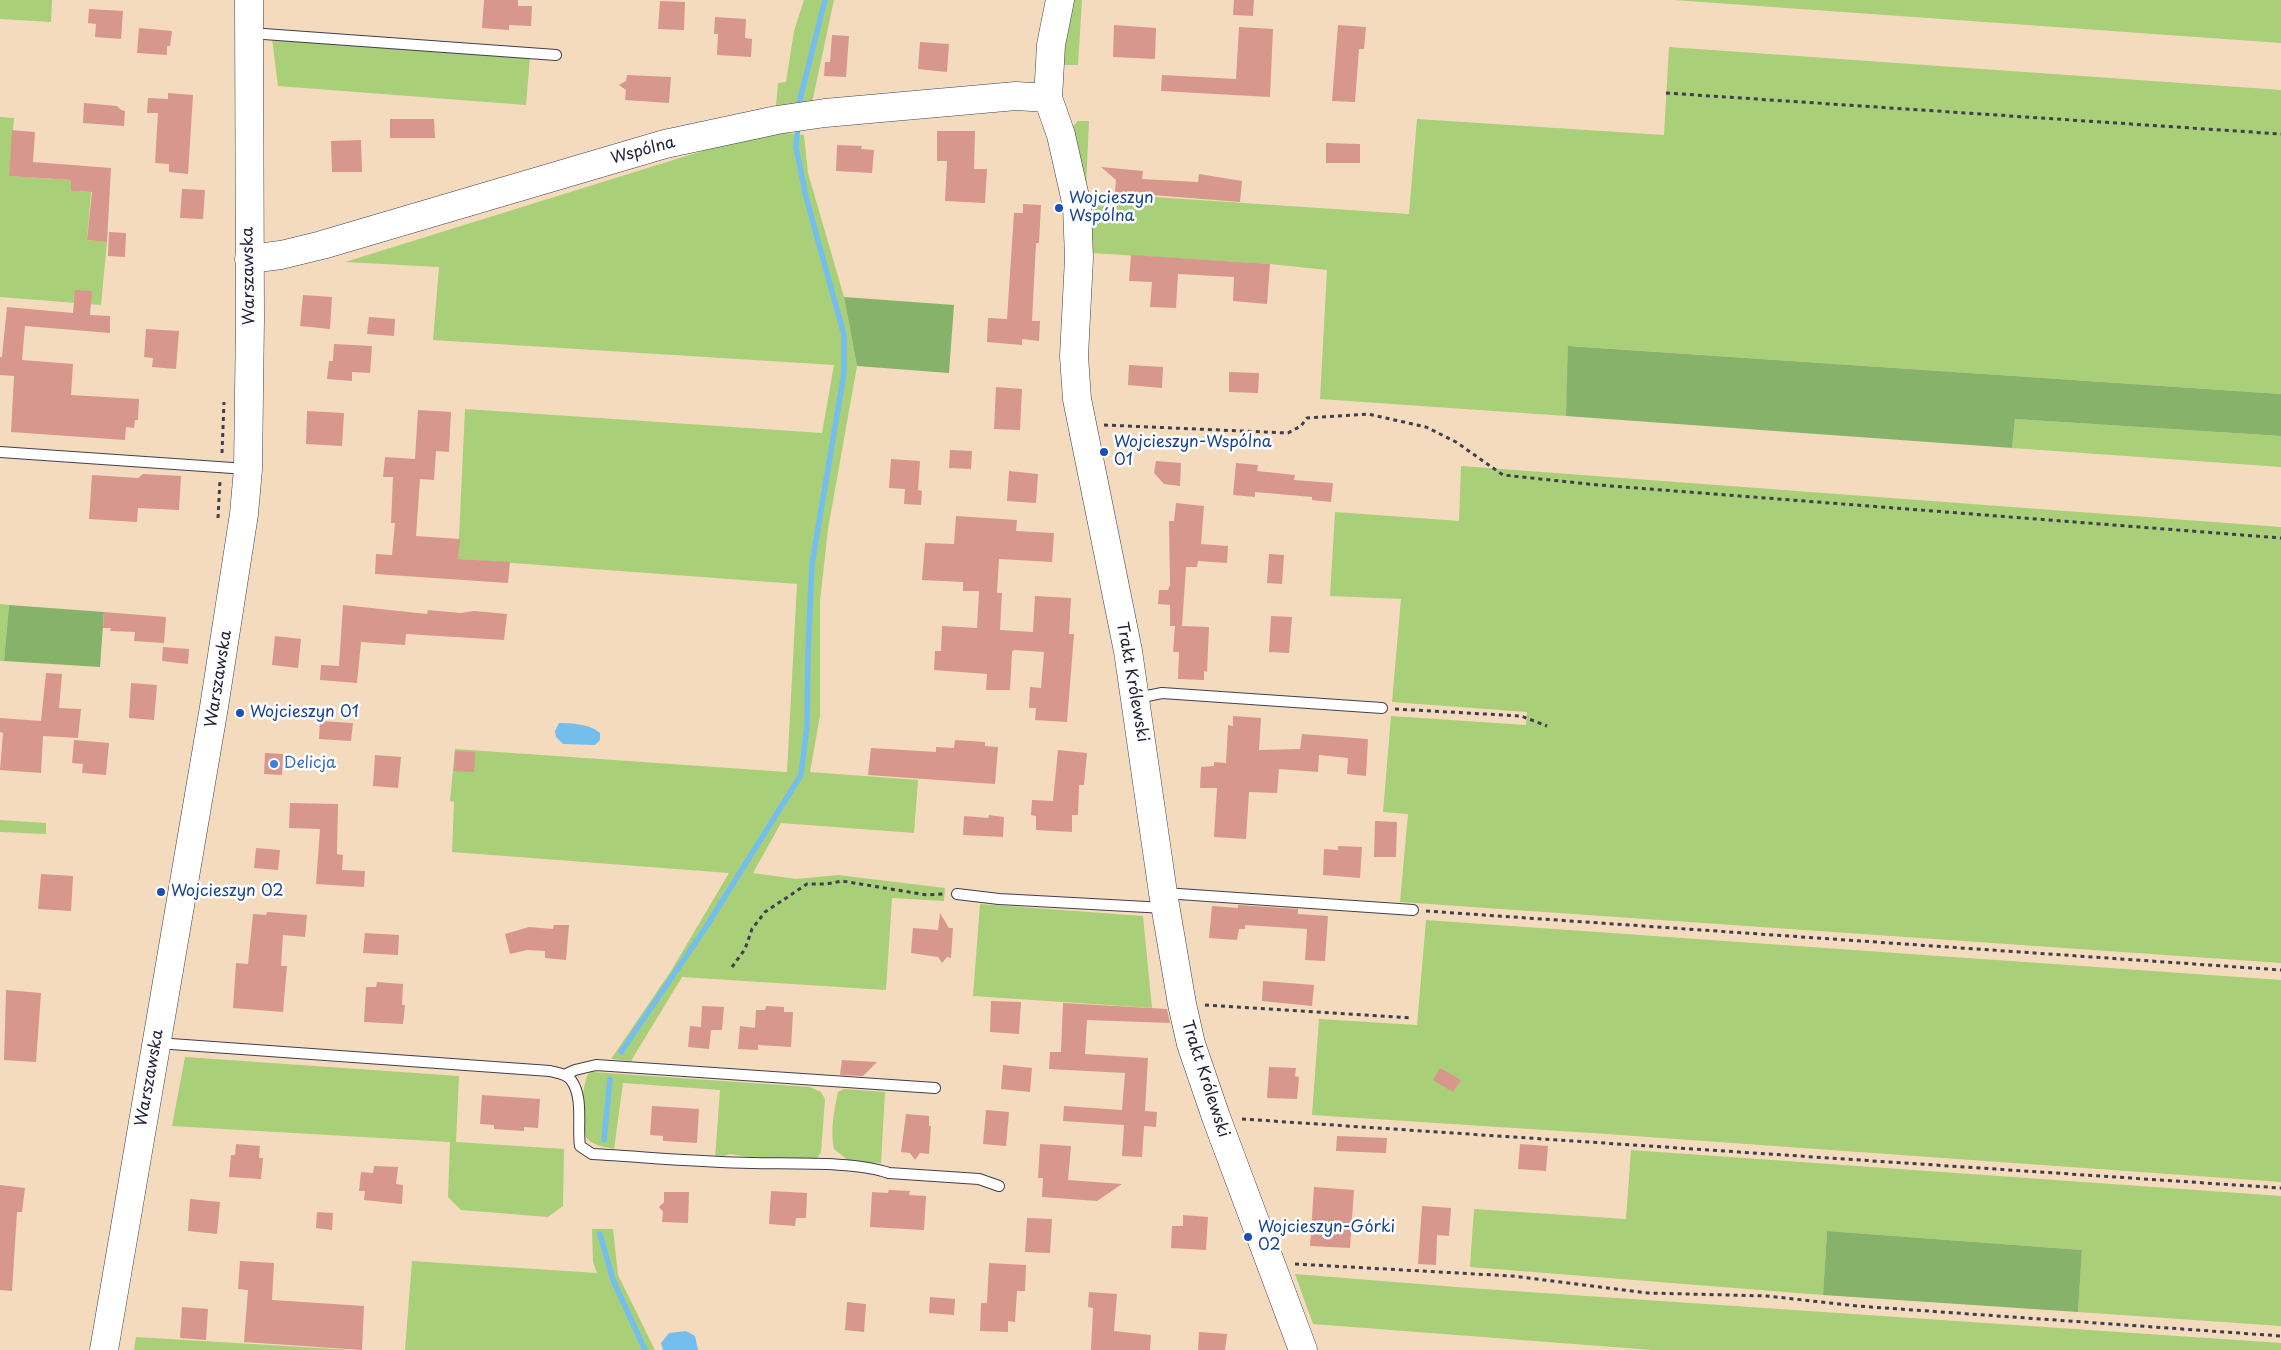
<!DOCTYPE html>
<meta charset="utf-8">
<style>
body{margin:0}
canvas{display:block;background:#f4dbbe}
</style>
<canvas width="2281" height="1350"></canvas>
<script>
const g = document.querySelector('canvas').getContext('2d');
g.lineJoin = 'round';
function paint(path, color) { g.fillStyle = color; g.fill(path, 'evenodd'); }
function stroke(path, color, width, dash) { g.strokeStyle = color; g.lineWidth = width; g.lineCap = dash ? 'butt' : 'round'; g.setLineDash(dash || []); g.stroke(path); }
function drawText(font, color, halo, rows, align = 'center') {
  g.font = font + ' "Playpen Sans",sans-serif'; g.lineWidth = 5; g.setLineDash([]); g.textBaseline = 'middle'; g.strokeStyle = halo; g.fillStyle = color; for (const [text, x, y, turn = 0] of rows) {
    g.save(); g.translate(x, y); g.rotate((+turn || 0) * Math.PI / 180); g.textAlign = isNaN(turn) ? turn : align; if (halo) g.strokeText(text, 0, 0); g.fillText(text, 0, 0); g.restore();
  }
}
paint(new Path2D(`
 M0,0h52l-1,22 -51,-3z
 M804,0h30l-22,103 -36,3 2,-23 8,-1 8,-51z
 M1067,0h15l-4,65h-20z
 M1674,0h607v43z
 M272,38l258,19 -4,48 -248,-19z
 M1669,47l612,43v304l-712,-48 -3,70 -246,-17 7,-129 -57,-6 -179,-11 3,-60 315,21 8,-95 247,16z
 M0,117l14,1 -5,58 62,4v11l20,1 -4,48 20,2 -6,63 -101,-8z
 M1078,121h11l-3,66 -14,-60z
 M779,132l25,3 4,38 36,124 13,69 -29,163 -8,72v115l-10,56 108,8 -4,53 -133,-10 -28,50 43,6 42,-4 107,13 -1,13 -52,-3 -6,92 -204,-13 -51,84 -20,-2 60,-88 58,-98 -277,-21 2,-50 -4,-1 5,-52 332,23 10,-188 -339,-25 7,-150 357,24 12,-68 -401,-25 6,-73 -94,-5 367,-114z
 M2015,419l266,17v31l-269,-19z
 M1461,466l820,61v436l-881,-61 8,-88 -25,-2 8,-96 135,9 1,-13 -135,-10 9,-103 -71,-3 5,-84 124,9z
 M0,604l9,1 -5,56h-4z
 M0,820l46,3v11l-46,-2z
 M980,904l163,12 9,92 -179,-12z
 M1426,920l855,60v202l-689,-49 -280,-18 7,-96 98,6z
 M185,1057l274,19 -3,66 108,7 -1,57 -15,11 -87,-7 -13,-13 2,-55 -278,-16z
 M592,1072l218,15 11,5 4,7 -4,53 -5,8 -55,-1 -31,-5 -15,5 5,-69 -97,-7 -9,66c-7,-2 -17,-3 -23,-7 -15,-8 -9,-55 -3,-68z
 M844,1089l41,3 -4,71 -31,-1 -16,-13c-4,-19 0,-38 4,-57z
 M1631,1150l650,46v130l-203,-14 4,-62 -255,-19 -4,64 -353,-28 4,-58 152,10z
 M592,1229h21l5,46 37,75h-250l7,-89 185,12 -4,-11z
 M1295,1274l174,14 812,55v7h-629l-339,-26z
 M136,1337l216,13h-218z`), '#a9cf79');
paint(new Path2D(`
 M844,297l110,8 -5,68 -92,-7z
 M1568,346l713,48v42l-266,-17 -3,29 -446,-32z
 M9,605l95,7 -4,55 -96,-6z
 M1827,1231l255,19 -4,62 -255,-17z`), '#86b269');
paint(new Path2D(`
 M559,723c12,0 32,1 41,10v7l-5,5 -32,-1 -7,-7 -1,-6z
 M686,1331l9,5 3,14h-35l-2,-7 8,-10z`), '#74beed');
stroke(new Path2D(`
 M799,108l2,-13 24,-95
 M621,1052l85,-125 95,-152 6,-49 1,-74 4,-88 32,-191v-38l-38,-138 -10,-50 2,-22
 M604,1140l6,-61
 M600,1234l13,46 32,70`), '#74beed', 5.5);
paint(new Path2D(`
 M484,0h34v6h14l-1,20 -22,-1v5l-27,-2z
 M1234,0h20l-1,16 -20,-1z
 M660,1l25,1 -1,28 -26,-1z
 M89,9l34,2 -2,28 -26,-2 1,-13 -8,-1z
 M715,17l31,2 -1,19 7,1 -1,18 -34,-2 1,-21h-4z
 M1114,25l42,3 -1,31 -42,-2z
 M1338,25l28,2 -2,22h-5l-4,53 -23,-1z
 M1239,27l34,2 -3,68 -109,-6 1,-16 74,4z
 M139,28l33,3 -2,15h-3v9l-30,-2z
 M832,35l17,1 -3,41 -22,-1 1,-14h5z
 M920,42l29,2 -2,28 -29,-3z
 M627,75l44,2 -2,26 -44,-3 1,-10 -7,-5 7,-4z
 M168,93l25,2 -5,79 -19,-2v-8l-14,-1 3,-50h-11l1,-15 20,1z
 M84,103l33,3 4,4 4,1 -1,15 -41,-3z
 M390,119h44l1,19h-45z
 M12,130l23,2 -2,30 78,6 -4,74 -20,-2 5,-48 -21,-1v-11l-62,-4z
 M937,131h38l-1,38h13l-2,34 -40,-2 2,-40h-10z
 M361,140l1,32h-30l-1,-31z
 M1326,143l34,1v19h-34z
 M837,145l25,1 -1,3 13,1 -2,23 -36,-2z
 M1101,167l42,4 -1,8 56,3 1,-8 43,7 -2,21 -125,-10 1,-12z
 M182,189l23,1 -2,29 -23,-1z
 M1023,204l18,1 -2,38h-3l-4,78h8l-1,20 -17,-2v6l-35,-3 1,-24 19,1 7,-106h9z
 M109,232l17,1 -1,24 -17,-1z
 M1131,255l139,9 -3,40 -34,-3 1,-24 -56,-3 -2,34 -26,-1 2,-25 -23,-1z
 M75,290l17,1 -2,24 20,1v17l-85,-7 -3,34 51,4 -2,31 68,4 -1,21h-3l-1,8 -8,-1 -1,13 -114,-8 3,-56 -14,-1v-18h2l5,-50 66,6z
 M303,295l29,2 -2,32 -30,-3z
 M369,317l26,2 -1,17 -27,-2z
 M146,329l33,2 -3,38 -24,-2 1,-9 -9,-1z
 M334,344l38,2 -2,27 -18,-1v9l-25,-2 2,-18h4z
 M1129,365l34,2 -1,21 -34,-3z
 M1229,372l30,1 -1,20 -29,-1z
 M996,387l26,2 -2,41 -26,-1z
 M418,410l33,2 -2,40 -13,-1 -2,29 -14,-1 -4,57 44,3 -2,20 52,3 -2,21 -133,-9 1,-20 16,1 3,-32h-4l2,-46h-10l2,-20 30,2z
 M307,411l37,2 -2,33 -36,-2z
 M950,450l22,1 -1,18 -22,-1z
 M891,459l29,2 -2,29 4,1 -1,14 -17,-1 1,-15 -16,-1z
 M1156,461l25,2 -1,23 -16,-2 -10,-11z
 M1236,463l22,2 -1,6 38,4 -1,5 39,3 -2,19 -19,-2v-3l-57,-5v5l-22,-2z
 M1009,471l29,3 -2,29 -29,-2z
 M143,474l38,2 -2,34 -41,-2 -1,14 -48,-3 3,-44 46,3z
 M1176,503l28,3 -3,38 27,2 -1,17 -29,-2 -1,6h-11l-4,59 27,1 -2,45 -3,-1v9l-26,-1 1,-27h-6l2,-26h-5v-21l-12,-1 1,-14h9l2,-5 -1,-64h5z
 M956,516l61,4 -1,11 38,2 -2,29 -53,-3 -2,34h5l-2,37 33,2 2,-36 36,2 -2,36h5l-7,88 -32,-2 1,-12h-7l1,-21 11,1 3,-36 -30,-2 -2,2 -2,38h-24l1,-16 -53,-4 1,-19h6l1,-25 35,2 2,-37h-16v-9l-41,-2 3,-37 29,1z
 M1269,554l15,1 -2,29 -15,-1z
 M343,605l84,9 1,-4 33,3 13,-2 33,3 -3,26 -98,-6 -1,11 -44,-3 -4,41 -37,-3 1,-15 18,1z
 M104,612l62,5 -2,26 -30,-2 1,-9 -25,-1 1,-3h-8z
 M1271,616l21,1 -3,36 -20,-1z
 M275,636l26,3 -3,29 -26,-3z
 M163,647l26,2 -1,15 -26,-3z
 M46,673l16,1 -3,34 22,1 -3,29 -35,-2 -2,37 -41,-3 3,-37 -3,-1v-14l41,3z
 M131,683l26,2 -3,35 -25,-2z
 M1233,716l28,2 -2,32 41,-1 2,-15 66,5 -2,37 -19,-2 1,-16 -29,-3 -1,17 -39,-3 -2,24 -28,-1 -3,47 -32,-2 3,-49h-17l1,-21 13,-1v-4l12,1 2,-38 5,1z
 M320,721l33,2 -2,18 -32,-2z
 M74,740l35,3 -3,32 -24,-2 1,-9 -11,-1z
 M955,740l30,2v4l13,1 -3,37 -127,-9 3,-27 65,4v-5l18,1z
 M1058,750l29,3 -3,32h-5l-1,30h-6v17l-36,-2v-14l-5,-1 1,-15 21,1z
 M455,751l20,1 -1,20 -20,-1z
 M265,753l18,1 -1,21 -18,-1z
 M375,755l26,2 -3,31 -25,-2z
 M290,803l48,1 -1,50 6,1 -1,15 23,1 -1,16 -48,-3 4,-55 -31,-1z
 M989,815l15,2 -1,20 -40,-2 1,-19 24,2z
 M1375,821l22,1 -1,35h-22z
 M1338,846l24,1 -2,31 -37,-3 1,-26 14,1z
 M256,848l24,2 -2,20 -24,-2z
 M41,874l32,2 -2,35 -33,-2z
 M1238,905l60,4v5l30,2 -3,45 -20,-1 2,-31 -62,-4v4h-6l-2,11 -28,-2 3,-32 26,2z
 M267,912l40,3 -2,22 -22,-2 -2,31h6l-4,46 -50,-4 3,-45 12,1 5,-50 13,1z
 M940,913l9,15h4l-2,30 -4,-1 -5,6 -4,-6 -27,-4 2,-25 25,2z
 M554,925h15l-3,35 -21,-2v-7l-18,-1 -17,4 -5,-20 24,-7 24,2z
 M365,933l34,2 -1,20 -35,-2z
 M1263,981l51,4 -2,21 -50,-5z
 M377,982l26,2 -1,21h3l-2,19 -39,-2 2,-35h10z
 M6,990l35,3 -5,69 -32,-2z
 M991,1001l30,1 -2,32 -29,-2z
 M1063,1003l104,6 3,14 -83,-3 -2,34 63,4 -3,53 12,1 -1,15 -12,-1 -2,31 -20,-1 2,-31 -61,-4 1,-15 58,4 3,-37 -76,-4 1,-17h11z
 M702,1006l22,1 -2,23h-11l-2,19 -21,-2 2,-21 11,1z
 M766,1006l18,1v5h9l-2,35 -33,-2v5l-20,-1 2,-23 15,2 1,-18h9z
 M842,1060l35,2 -14,14 -23,-1z
 M1003,1065l29,3 -2,24 -29,-3z
 M1269,1067l27,1 -1,8 4,1 -2,22 -30,-1z
 M1440,1068l21,12 -8,12 -20,-12z
 M482,1095l58,4 -2,29 -14,-1v4l-30,-2v-4l-14,-1z
 M652,1106l47,3 -2,34 -34,-2v-5l-13,-1z
 M986,1110l23,2 -3,34 -23,-2z
 M906,1114l23,2v10h2l-2,28 -9,-1 -5,7 -5,-7 -9,-1z
 M1337,1136l50,2 -1,15 -50,-2z
 M236,1144l24,2 -1,12h4l-2,21 -32,-2 2,-22h4z
 M1040,1144l31,2 -3,34 54,4 -25,17 -55,-4 1,-19h-5z
 M1520,1144l28,2 -2,25 -28,-2z
 M374,1166l24,1 -2,17 7,1 -1,19 -38,-4 1,-9h-6l2,-19 12,1z
 M0,1185l25,3 -3,24h-5l-5,79 -12,-1z
 M1314,1187l40,3 -4,58 -40,-2z
 M889,1190l21,1 -1,4 17,1 -2,34 -54,-3 2,-35 16,1z
 M771,1191l36,2 -1,25h-10l-1,8 -26,-2z
 M664,1192h25l-1,31 -26,-1 1,-10 -4,-5 5,-5z
 M190,1199l30,3 -3,32 -29,-3z
 M1422,1206l29,2 -2,28 -12,-1 -1,30 -18,-1z
 M317,1212l16,1 -1,17 -16,-2z
 M1183,1215l25,2 -2,33 -35,-2 1,-22h11z
 M1027,1218l25,1 -2,34 -25,-1z
 M240,1261l34,2 -2,37 92,6 -2,44 -118,-8 4,-52 -10,-1z
 M989,1263l37,2 -1,26h-8l-2,31 -7,-1v11l-28,-1 1,-28h6z
 M1089,1292l28,2 -3,37 37,4 -1,15h-59l2,-42 -5,-1z
 M930,1297l25,2 -1,16 -25,-2z
 M847,1302l19,2 -2,28 -19,-2z
 M182,1307l26,2 -2,31 -26,-2z
 M1199,1332l28,2 -2,16h-27z`), '#d8978c');
const lane = new Path2D(`
 M250,33l306,22
 M0,452l247,17
 M1137,698l25,-5 220,15
 M1164,893l249,17
 M957,894l42,5 166,9
 M157,1043l393,28c7,2 17,3 21,9 13,17 6,47 9,66l12,8c53,3 107,8 160,9 37,1 104,-2 137,10l90,6 20,7
 M564,1075l11,-5 21,-5 339,23`);
const secondary = new Path2D(`
 M1060,0l-9,45 -3,53 13,37 16,71 2,52 -5,98 3,43 51,252 35,242 19,111 9,40 25,73 87,233
 M249,259l32,-4 41,-10 343,-101 112,-24 48,-7 191,-17 32,2
 M104,1350l110,-643 30,-193 4,-45 2,-150 -1,-319`);
stroke(lane, '#423e4f', 12);
stroke(secondary, '#423e4f', 29);
stroke(new Path2D(`
 M1666,93l615,41
 M1104,425l184,8 13,-7 6,-8 61,-4 58,13 30,15 47,33 95,10 683,53
 M222,453l2,-51
 M218,518l2,-38
 M1395,709l126,7 26,10
 M1426,911l855,59
 M732,967l13,-18 7,-20 13,-17 42,-28h19l16,-3 85,14 17,-1
 M1205,1005l206,13
 M1242,1119l1039,69
 M1295,1264l217,12 136,17 119,3 90,10 424,30`), '#423e4f', 3, [4, 4]);
stroke(lane, '#fff', 10);
stroke(secondary, '#fff', 28);
for (const [x, y, r, color] of [
 [1059,208,5,"#1a4fb4"],
 [1104,452,5,"#1a4fb4"],
 [240,713,5,"#1a4fb4"],
 [274,764,5,"#3f7fe0"],
 [161,892,5,"#1a4fb4"],
 [1248,1237,5,"#1a4fb4"]
]) { const dot = new Path2D(); dot.arc(x, y, r, 0, 2 * Math.PI); g.fillStyle = color; g.fill(dot); stroke(dot, '#fff', 2); }
drawText('16px', '#22223b', '#fff', [
 ["Wspólna",643,151,-15],
 ["Warszawska",249,276,-91],
 ["Warszawska",219,679,-81],
 ["Trakt Królewski",1132,682,80],
 ["Warszawska",150,1078,-80],
 ["Trakt Królewski",1205,1079,72]
]);
drawText('16px', '#164399', '#fff', [
 ["Wojcieszyn",1069,199],
 ["Wspólna",1069,217],
 ["Wojcieszyn-Wspólna",1114,443],
 ["01",1114,461],
 ["Wojcieszyn 01",250,713],
 ["Wojcieszyn 02",171,892],
 ["Wojcieszyn-Górki",1258,1228],
 ["02",1258,1246]
], 'left');
drawText('16px', '#366cbe', '#fff', [
 ["Delicja",284,764]
], 'left');
</script>
